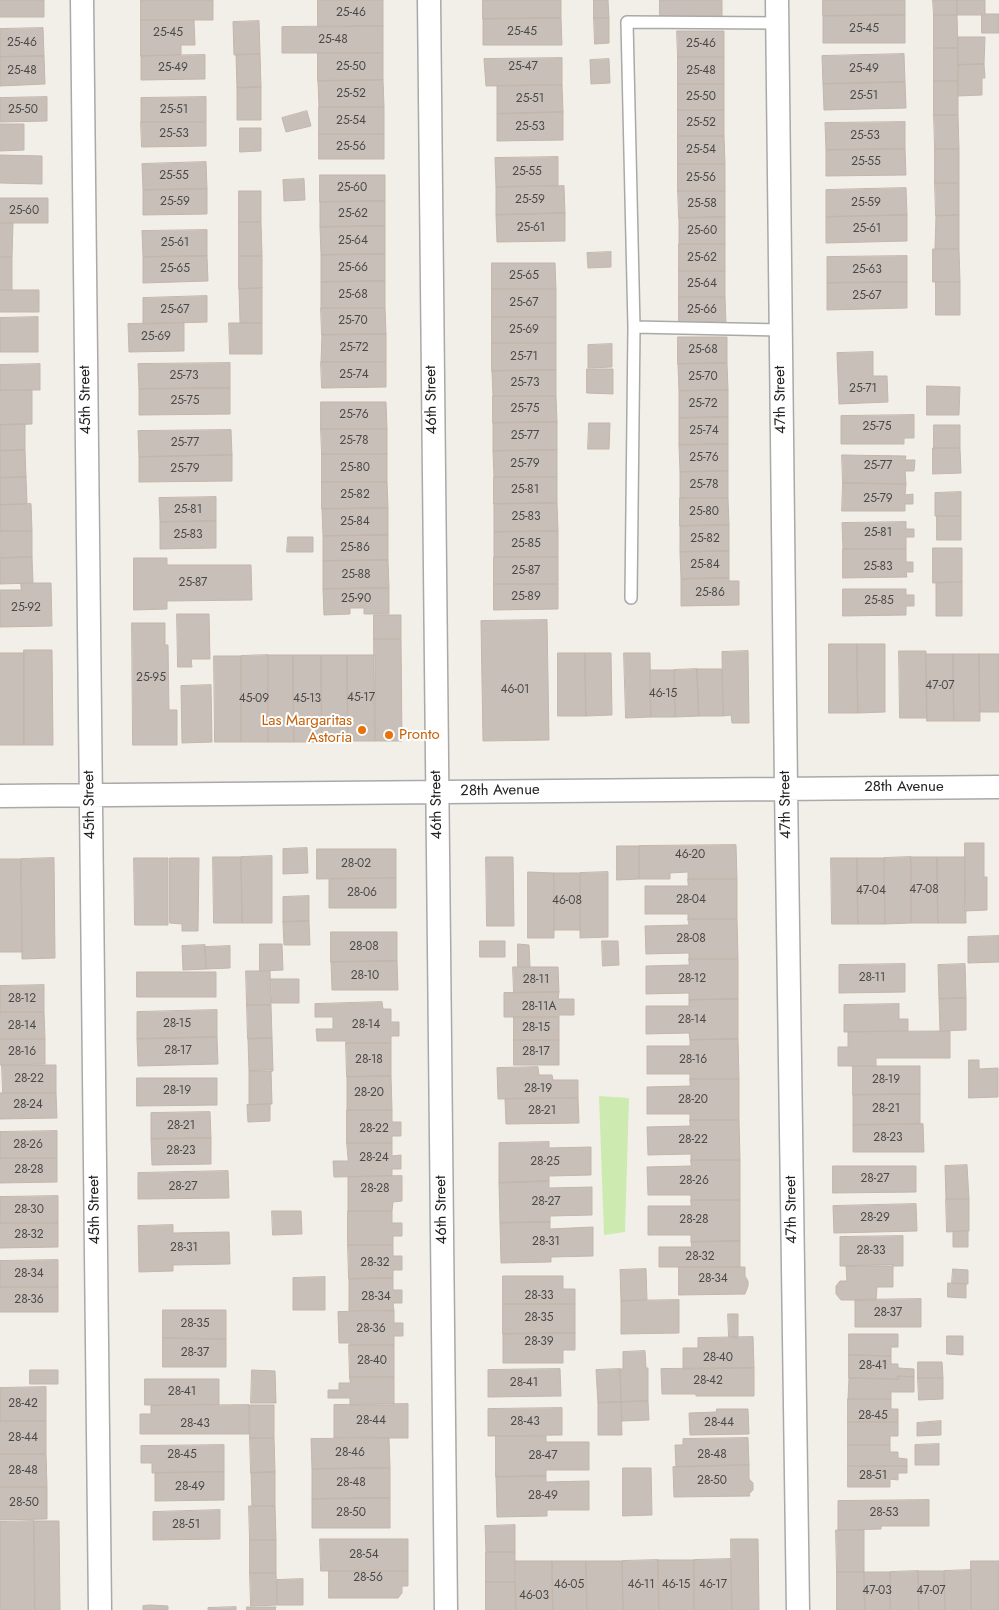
<!DOCTYPE html>
<style>
body{margin:0}
canvas{display:block;background:#f2efe9}
</style>
<canvas width="999" height="1610"></canvas>
<script>
const g = document.querySelector('canvas').getContext('2d');
g.lineJoin = 'round';
function paint(path, color) { g.fillStyle = color; g.fill(path, 'evenodd'); }
function stroke(path, color, width, dash) { g.strokeStyle = color; g.lineWidth = width; g.lineCap = dash ? 'butt' : 'round'; g.setLineDash(dash || []); g.stroke(path); }
function drawText(font, color, halo, rows, align = 'center') {
  g.font = font + ' Jost,sans-serif'; g.lineWidth = 4; g.setLineDash([]); g.textBaseline = 'middle'; g.strokeStyle = halo; g.fillStyle = color; for (const [text, x, y, turn = 0] of rows) {
    g.save(); g.translate(x, y); g.rotate((+turn || 0) * Math.PI / 180); g.textAlign = isNaN(turn) ? turn : align; if (halo) g.strokeText(text, 0, 0); g.fillText(text, 0, 0); g.restore();
  }
}
paint(new Path2D(`
 M599,1096l30,2 -4,134 -21,3z`), '#cdebb0');
const building = new Path2D(`
 M0,0h44v17h-44z
 M141,0h72v20h-72z
 M318,0h65v26l-65,1z
 M483,0h78v18l-78,1z
 M594,0h14l1,18h-15z
 M660,0h62v17l-62,1z
 M823,0h82v15l-82,1z
 M933,0h24v15h-23z
 M957,0h28v15h-28z
 M982,14h17v19h-17z
 M905,15v28h-82v-27z
 M934,15h23l1,33h-24z
 M561,18l1,27h-79v-26z
 M594,18h15v25l-14,1z
 M141,20h53l1,25h-14v10l-40,1z
 M259,21l1,33 -26,1 -1,-33z
 M383,26v27h-101v-26z
 M43,28l1,28 -44,1v-28z
 M677,31h47v26h-46z
 M958,37h27l-1,27 -26,1z
 M934,48h24v33h-24z
 M318,53h65v27l-65,1z
 M260,54l1,33 -24,1 -1,-33z
 M904,54l1,28 -82,2 -1,-28z
 M205,55v24l-64,1v-24z
 M44,56l1,28 -45,2v-29z
 M678,57h46v27h-46z
 M562,58v27l-76,1 -2,-27z
 M609,59l1,24 -19,1 -1,-24z
 M984,64l1,14h-3v17l-24,1v-31z
 M383,80l1,27h-65l-1,-26z
 M934,81h24v34h-24z
 M905,82l1,26 -82,2 -1,-26z
 M678,84h46v26h-46z
 M562,85l1,27 -66,2v-28z
 M261,87v33h-24v-32z
 M47,97v24l-47,1v-24z
 M206,97v25h-65v-24z
 M319,107h65v27h-65z
 M678,110h46v26h-46z
 M307,111l4,15 -25,6 -4,-14z
 M563,112v28l-66,1v-27z
 M934,115h24l1,34h-24z
 M141,122h65v24l-64,1z
 M905,122v27l-79,1 -1,-27z
 M0,124h24v26l-24,1z
 M240,128h21v23l-21,1z
 M319,134h65v25h-65z
 M678,136h46l1,28h-47z
 M905,149l1,26 -80,1v-26z
 M935,149h24v34h-24z
 M0,155l42,1v28l-42,-1z
 M558,157v29l-62,1 -1,-29z
 M206,162l1,27 -64,1 -1,-26z
 M678,164h47v27h-47z
 M320,175h65v26l-65,1z
 M304,179l1,21 -21,1 -1,-21z
 M935,183h24v32l-23,1z
 M564,186l1,27 -69,2v-28z
 M906,188l1,27 -81,2v-27z
 M207,189v25l-64,1v-25z
 M239,191h22v31h-22z
 M678,191h47v26l-46,1z
 M0,198h48v25h-48z
 M385,201v25l-65,1v-25z
 M565,213v28l-68,1 -1,-27z
 M907,215v26l-81,2v-26z
 M959,215v34h-24l1,-33z
 M725,217v27h-46v-26z
 M239,222h22l1,34h-23z
 M0,223h13l-1,34h-12z
 M385,226v28l-64,1 -1,-28z
 M207,230v26l-64,1 -1,-26z
 M679,244h46v27h-46z
 M933,249h26l1,33h-27z
 M611,252v15l-23,1 -1,-15z
 M385,254v27l-64,1v-27z
 M207,256l1,25 -65,2v-26z
 M239,256h23v32l-23,1z
 M907,256v26l-80,1v-26z
 M0,257h12v33h-12z
 M492,263h63l1,26h-64z
 M679,271h46v26h-46z
 M385,281v27h-64v-26z
 M907,282v26l-80,2v-27z
 M936,282h24v33h-24z
 M262,288v35h-22l-1,-34z
 M492,289h64v28h-64z
 M0,290h39v22h-39z
 M207,296v26l-64,2v-26z
 M679,297h46l1,27h-47z
 M321,308h64l1,26 -64,1z
 M38,317v35h-38v-34z
 M492,317h64v26h-64z
 M184,323v28l-55,1 -1,-28z
 M229,323h33v31h-32z
 M386,334v28h-65l1,-27z
 M678,337h49v26l-49,1z
 M492,343h64v27l-64,1z
 M612,344v23l-24,1v-23z
 M873,352v24h14l1,26 -49,2 -2,-51z
 M321,362h65v25l-64,1z
 M230,363v25l-91,1 -1,-25z
 M727,363l1,27 -49,1 -1,-27z
 M40,364v26h-40v-25z
 M587,369h26v25l-26,-1z
 M556,370v26h-63l-1,-25z
 M927,386l33,1 -1,28h-32z
 M230,388v26l-91,1v-26z
 M0,390h32v34l-32,1z
 M728,390v27l-49,1v-27z
 M493,396h63l1,26 -64,1z
 M321,402h65l1,27h-66z
 M914,415v23h-10v6h-63v-28z
 M728,417v27l-49,1v-27z
 M557,422v28l-64,1v-28z
 M589,423h21l-1,26h-21z
 M25,424v26l-25,1v-26z
 M934,425h26v23h-26z
 M321,429h66v25h-65z
 M231,430l1,25 -93,2 -1,-26z
 M728,444v27l-48,1 -1,-27z
 M933,448h27l1,25 -28,1z
 M25,450l1,27 -26,1v-27z
 M557,450v27h-63l-1,-26z
 M322,454h65v28h-65z
 M232,455v26l-93,1v-25z
 M842,455l64,1 -1,4h10l-1,11h-9l1,13 -63,-1z
 M728,471v27h-48v-26z
 M26,477l1,27 -27,1v-27z
 M494,477h63v26l-63,1z
 M322,482h65l1,26 -66,1z
 M843,483l63,1 -1,11 8,-1v10h-8v7h-63z
 M961,492v24h-26v-23z
 M216,497v24l-56,1 -1,-24z
 M680,498h48l1,27 -49,1z
 M557,503l1,28 -64,1v-28z
 M31,504l1,27h-32v-26z
 M388,508v27l-65,1 -1,-27z
 M937,516h24v24h-24z
 M216,521v27l-56,1v-27z
 M906,522v7h8v8h-8v12h-63l-1,-26z
 M729,525v26l-49,1v-26z
 M0,531h32v26l-32,1z
 M558,531v26h-64v-25z
 M388,535v25l-65,1v-25z
 M288,537h25v15h-26z
 M933,548h29v34l-29,1z
 M843,549h63v13h7v10h-7l1,5 -64,1z
 M729,551v27l-48,1 -1,-27z
 M32,557l1,26 -33,1v-26z
 M494,557h64v27h-64z
 M134,558h33v7h84l1,35 -85,1v8l-33,1z
 M388,560l1,28 -66,1v-28z
 M729,578v3h10v24l-58,1v-27z
 M962,582v34h-26v-33z
 M21,583h30l1,43 -52,1v-37h21z
 M494,584h64v25l-64,1z
 M389,588v26h-25v-6h-14v6l-26,1 -1,-26z
 M843,589h63v6h8v11h-8v9l-63,1z
 M177,614h32l1,45h-19l1,8h-14z
 M374,615h27v24h-27z
 M547,620l2,120 -66,1 -2,-120z
 M132,623h33v22h3l1,65h8v35h-44z
 M374,639h27l1,102h-27z
 M829,644h28l1,69h-29z
 M857,644h28v68l-27,1z
 M24,650h28l1,95h-29z
 M748,651l1,72h-17l-1,-8 -8,1 -1,-64z
 M899,651h27l1,67h-27z
 M0,653h24v92h-24z
 M558,653h27l1,63h-28z
 M585,653h26l1,62 -26,1z
 M624,653h26l1,64 -25,1z
 M926,654h27l1,67h-27z
 M953,654h26l1,67h-26z
 M979,654h20v58h-19z
 M268,655v87h-27v-86z
 M268,655h25l1,87h-26z
 M293,655h28l1,87h-28z
 M321,655h26l1,86 -26,1z
 M347,655h28v86h-27z
 M214,656h27v86h-26z
 M697,669l2,47 -24,1 -1,-47z
 M697,669h25l1,47h-24z
 M650,670h24l1,47h-24z
 M211,685l1,57 -30,1 -1,-57z
 M965,843h19v34h3v33l-22,1z
 M736,845l1,34h-49v-7l-18,1v6h-31v-33z
 M617,846h22v33l-22,1z
 M307,848l1,25 -25,1v-25z
 M317,849h79v29l-79,1z
 M272,856v67h-30l-1,-66z
 M213,857h28l1,66h-28z
 M486,857h27l1,69h-27z
 M911,857v66l-26,1 -1,-66z
 M911,857h26l1,66h-27z
 M937,857h28l1,66h-28z
 M54,858l1,100 -33,1 -1,-100z
 M134,858h34v67h-33z
 M170,858h29l-1,73h-16v-7l-12,-1z
 M831,858h26l1,66h-26z
 M857,858h27l1,66h-27z
 M0,859h21l1,93h-22z
 M528,872l26,1v65h-26z
 M608,872v65l-28,1v-65z
 M554,873h26v57h-26z
 M396,878v30h-67v-29z
 M688,879h49v40h-49v-5h-43v-28h43z
 M309,896v25l-26,1v-25z
 M688,919h49l1,40h-49v-6l-43,1 -1,-28 44,-1z
 M309,921l1,24h-26l-1,-23z
 M331,932h66v29l-66,1z
 M999,936v26l-31,1v-26z
 M480,941h25v16h-25z
 M602,941h16l1,24 -16,1z
 M260,944h22l1,26 -23,1z
 M518,944l11,1 1,22h-12z
 M205,945l1,24 -23,1 -1,-24z
 M230,946v22l-24,1 -1,-22z
 M689,959h49v40l-49,1v-7l-43,1v-28l43,-1z
 M397,961l1,29h-66l-1,-28z
 M905,964v28l-66,1v-28z
 M965,964l1,34 -27,1 -1,-34z
 M513,967h45l1,25 -45,1z
 M246,971h24l1,34h-24z
 M137,972h79v25h-79z
 M271,979h28v24h-27z
 M44,985v27h-44v-26z
 M559,992l-1,7h16v16h-15v2h-55v-24z
 M966,998v32l-26,1 -1,-32z
 M738,999v40l-48,1 -1,-7 -43,1v-28h43v-6z
 M382,1002l1,7h8v13h8v14h-8v7h-45v-2h-29l-1,-12h17v-12h-18v-13z
 M899,1004v15h9v12l-64,1v-27z
 M247,1005h24l1,33 -24,1z
 M217,1010v27l-80,2v-27z
 M0,1012h44l1,27h-45z
 M514,1017h45v23h-45z
 M940,1031h10v27h-74v8h-38v-19h10v-15z
 M217,1037l1,27 -80,2 -1,-27z
 M272,1038l1,33h-24l-1,-32z
 M0,1039h45v25l-45,1z
 M738,1039l1,40h-49v-5h-43v-28h43v-6z
 M514,1040h45v25h-45z
 M346,1043h45v33l-44,1z
 M969,1060h10v9l19,-1v29l-29,1z
 M2,1065h54v28h-53z
 M853,1066h67v28l-67,1z
 M538,1067l1,8h13l1,5h25v18l-80,1 -1,-31z
 M271,1070l1,34 -23,1v-34z
 M391,1076l1,34h-45v-33z
 M137,1078h80v27l-80,1z
 M690,1079h49v41h-49v-6h-43v-27l43,-1z
 M0,1093h56l1,25 -57,1z
 M920,1094v30l-67,1v-30z
 M578,1098l1,25 -73,1 -1,-25z
 M270,1104v17l-22,1 -1,-17z
 M347,1110h45v12h9v14h-9v7h-45z
 M210,1112l1,26 -60,1v-26z
 M690,1120h49l1,40h-49v-6l-43,1 -1,-28 43,-1z
 M923,1124l1,28h-71v-27z
 M57,1131v27h-57v-26z
 M211,1138v26l-59,1 -1,-26z
 M549,1142v6l42,-1v28l-42,1v5l-50,2v-40z
 M347,1143h45v13l9,-1v14h-9v7l-58,1 -1,-16h15z
 M0,1158h57v24l-57,1z
 M691,1160h49v40h-49v-5h-43l-1,-28 44,-1z
 M967,1165l2,34h-23l-1,-33z
 M833,1166h83v26l-83,1z
 M228,1171l1,27 -91,1v-26z
 M402,1176v25l-9,1 -1,9h-44v-34z
 M549,1181v7l43,-1v28l-42,1v6l-50,1 -1,-40z
 M58,1196v27h-58v-26z
 M946,1199h23v32l-22,1z
 M691,1200h49v41l-49,1v-7h-43v-29h43z
 M916,1204l1,27 -83,2 -1,-27z
 M272,1211h29l1,23 -29,1z
 M348,1211h44v12h10v13h-9v9h-45z
 M550,1222v7l43,-2v29l-42,1v5l-50,1 -1,-40z
 M0,1223h58v24l-58,1z
 M173,1225v8l56,-1 1,32 -57,1v6l-34,1 -1,-46z
 M968,1231v16h-15v-15z
 M903,1236v30h-63v-29z
 M740,1241v26h-81v-20h33l-1,-5z
 M348,1245h45v11h9v14h-9v8l-44,1z
 M58,1260v27h-58v-26z
 M893,1265v22h-16l-1,13h-35l-5,-6v-8l4,-5h7l-1,-15z
 M679,1267h66v9l3,5v5l-3,8 -66,1z
 M646,1269l1,31 -26,1 -1,-31z
 M953,1269l15,1v14l-16,-1z
 M503,1276h60v13h12v15h-72z
 M325,1277v33h-32v-32z
 M393,1278v12h9v13h-9l1,8h-45v-32z
 M948,1283l18,1v14l-18,-1z
 M0,1287h58v25h-58z
 M921,1299v28h-66v-27z
 M679,1300v33l-58,1v-33z
 M503,1304h72v29l-72,1z
 M163,1310h63v29l-63,-1z
 M394,1311v12h9v13h-9v9h-45l1,-2h-11l-1,-31z
 M728,1314h10v24l-9,-1z
 M575,1333v17h-12v13h-60v-29z
 M849,1334h49v13h-7v9l-42,-1z
 M947,1336h16v19l-16,-1z
 M753,1337l1,31 -71,1v-21h15v-10z
 M163,1338l63,1v28h-63z
 M349,1345h45v32h-44z
 M645,1351l1,17h2v33l-27,1 -1,-33h3v-17z
 M849,1355l42,1v8h7v4l16,1v8l-16,-1v3l-49,-1z
 M918,1362h24l1,16h-25z
 M754,1368v28h-58v-2h-34l-1,-25z
 M560,1369l1,27 -73,1v-27z
 M620,1369l1,33 -23,1 -2,-33z
 M30,1370h28v14h-28z
 M252,1370l23,1 1,32h-25z
 M898,1376l16,1v15h-23v7h-43l1,-21 49,1z
 M350,1377h44v28h-44v-7h-22v-8h11v-7h11z
 M918,1378h25v21l-24,1z
 M145,1379h74v26h-74z
 M46,1387v34h-46v-33z
 M848,1399h43v10h7v13h-50z
 M648,1401l1,19 -27,1 -1,-19z
 M621,1402l1,33h-24v-32z
 M408,1404v34h-74v-33z
 M249,1405v29h-109v-20h11v-8z
 M250,1405h24v33h-24z
 M562,1408v27l-74,1v-27z
 M717,1409h31l1,25 -59,1 -1,-22 27,-1z
 M0,1421h46v33h-46z
 M941,1421v14l-24,1v-13z
 M848,1422h50v14h-8v9h-42z
 M496,1436h50v6h43v28h-43v6l-50,1z
 M250,1438h24l1,34 -24,1z
 M389,1438l1,30 -78,1 -1,-30z
 M748,1438l1,27 -73,2 -1,-22h8v-6z
 M939,1444v21h-24v-20z
 M224,1445v27l-72,1v-10h-11v-17z
 M848,1445h42v7h8v6l9,1v7h-59z
 M0,1454h46l1,33h-47z
 M749,1465v14l4,4v7l-4,4 1,2 -76,1 -1,-30z
 M848,1466h59v7h-9v7l-8,-1v8h-42z
 M390,1468v30l-78,1v-30z
 M623,1468h28l1,47 -29,1z
 M224,1472v28l-69,1v-28z
 M275,1472v34h-23l-1,-33z
 M546,1476v6l43,-1v29h-42v6l-50,1 -1,-40z
 M0,1487h47v32l-47,1z
 M390,1498v30h-78v-29z
 M929,1500v26h-48v3l-43,1v-29z
 M249,1506h26l1,34h-26z
 M220,1510v29l-67,1v-28z
 M34,1521h25l1,89h-25z
 M34,1521l1,89h-35v-88z
 M515,1525v27h-29l-1,-26z
 M836,1530h28v42h-27z
 M320,1539h88v32h-87z
 M731,1539h27l1,71h-27z
 M250,1540h26v33h-26z
 M486,1552h29v30h-29z
 M731,1559l1,51h-38v-50z
 M658,1560l1,50h-36l-1,-49z
 M658,1560h36v50h-35z
 M515,1561h37l1,49h-37z
 M552,1561h34l1,49h-34z
 M586,1561h36l1,49h-36z
 M971,1561h28v49h-28z
 M971,1570v40h-26l-1,-39z
 M329,1571h79v15h-6v7l-4,5h-69z
 M918,1571l1,39h-29v-38z
 M918,1571h26l1,39h-26z
 M837,1572h27l1,38h-28z
 M864,1572h26v38h-25z
 M250,1573h26l1,32 -26,1z
 M303,1579v26h-26v-25z
 M486,1582h29l1,28h-30z
 M150,1605l18,1v4h-25v-4z
 M236,1607v3h-28v-2z
 M247,1607h29l-1,3h-28z`);
paint(building, '#c7bfb8');
stroke(building, '#c4b6ab', 1);
const service = new Path2D(`
 M634,327l147,3
 M631,598l3,-271 -7,-305 150,1`);
const minor = new Path2D(`
 M82,0l18,1610
 M429,0l17,1610
 M777,0l9,787 12,823
 M0,796l999,-9`);
stroke(service, '#a9a9a9', 14);
stroke(minor, '#a9a9a9', 25);
stroke(service, '#fff', 11);
stroke(minor, '#fff', 22);
for (const [x, y, r, color] of [
 [362,730,5,"#e8710a"],
 [389,735,5,"#e8710a"]
]) { const dot = new Path2D(); dot.arc(x, y, r, 0, 2 * Math.PI); g.fillStyle = color; g.fill(dot); stroke(dot, '#fff', 2); }
drawText('12px', '#4b4948', null, [
 ["25-46",351,13],
 ["25-45",864,29],
 ["25-45",522,32],
 ["25-45",168,33],
 ["25-48",333,40],
 ["25-46",22,43],
 ["25-46",701,44],
 ["25-50",351,67],
 ["25-47",523,67],
 ["25-49",173,68],
 ["25-49",864,69],
 ["25-48",22,71],
 ["25-48",701,71],
 ["25-52",351,94],
 ["25-51",864,96],
 ["25-50",701,97],
 ["25-51",530,99],
 ["25-50",23,110],
 ["25-51",174,110],
 ["25-54",351,121],
 ["25-52",701,123],
 ["25-53",530,127],
 ["25-53",174,134],
 ["25-53",865,136],
 ["25-56",351,147],
 ["25-54",701,150],
 ["25-55",866,162],
 ["25-55",527,172],
 ["25-55",174,176],
 ["25-56",701,178],
 ["25-60",352,188],
 ["25-59",530,200],
 ["25-59",175,202],
 ["25-59",866,203],
 ["25-58",702,204],
 ["25-60",24,211],
 ["25-62",353,214],
 ["25-61",531,228],
 ["25-61",867,229],
 ["25-60",702,231],
 ["25-64",353,241],
 ["25-61",175,243],
 ["25-62",702,258],
 ["25-66",353,268],
 ["25-65",175,269],
 ["25-63",867,270],
 ["25-65",524,276],
 ["25-64",702,284],
 ["25-68",353,295],
 ["25-67",867,296],
 ["25-67",524,303],
 ["25-67",175,310],
 ["25-66",702,310],
 ["25-70",353,321],
 ["25-69",524,330],
 ["25-69",156,337],
 ["25-72",354,348],
 ["25-68",703,350],
 ["25-71",524,357],
 ["25-74",354,375],
 ["25-73",184,376],
 ["25-70",703,377],
 ["25-73",525,383],
 ["25-71",863,389],
 ["25-75",185,401],
 ["25-72",703,404],
 ["25-75",525,409],
 ["25-76",354,415],
 ["25-75",877,427],
 ["25-74",704,431],
 ["25-77",525,436],
 ["25-78",354,441],
 ["25-77",185,443],
 ["25-76",704,458],
 ["25-79",525,464],
 ["25-77",878,466],
 ["25-80",355,468],
 ["25-79",185,469],
 ["25-78",704,485],
 ["25-81",525,490],
 ["25-82",355,495],
 ["25-79",878,499],
 ["25-81",188,510],
 ["25-80",704,512],
 ["25-83",526,517],
 ["25-84",355,522],
 ["25-81",878,533],
 ["25-83",188,535],
 ["25-82",705,539],
 ["25-85",526,544],
 ["25-86",355,548],
 ["25-84",705,565],
 ["25-83",878,567],
 ["25-87",526,571],
 ["25-88",356,575],
 ["25-87",193,583],
 ["25-86",710,593],
 ["25-89",526,597],
 ["25-90",356,599],
 ["25-85",879,601],
 ["25-92",26,608],
 ["25-95",151,678],
 ["47-07",940,686],
 ["46-01",515,690],
 ["46-15",663,694],
 ["45-17",361,698],
 ["45-09",254,699],
 ["45-13",307,699],
 ["46-20",690,855],
 ["28-02",356,864],
 ["47-08",924,890],
 ["47-04",871,891],
 ["28-06",362,893],
 ["28-04",691,900],
 ["46-08",567,901],
 ["28-08",691,939],
 ["28-08",364,947],
 ["28-10",365,976],
 ["28-11",872,978],
 ["28-12",692,979],
 ["28-11",536,980],
 ["28-12",22,999],
 ["28-11A",539,1007],
 ["28-14",692,1020],
 ["28-15",177,1024],
 ["28-14",366,1025],
 ["28-14",22,1026],
 ["28-15",536,1028],
 ["28-17",178,1051],
 ["28-16",22,1052],
 ["28-17",536,1052],
 ["28-18",369,1060],
 ["28-16",693,1060],
 ["28-22",29,1079],
 ["28-19",886,1080],
 ["28-19",538,1089],
 ["28-19",177,1091],
 ["28-20",369,1093],
 ["28-20",693,1100],
 ["28-24",28,1105],
 ["28-21",886,1109],
 ["28-21",542,1111],
 ["28-21",181,1126],
 ["28-22",374,1129],
 ["28-23",888,1138],
 ["28-22",693,1140],
 ["28-26",28,1145],
 ["28-23",181,1151],
 ["28-24",374,1158],
 ["28-25",545,1162],
 ["28-28",29,1170],
 ["28-27",875,1179],
 ["28-26",694,1181],
 ["28-27",183,1187],
 ["28-28",375,1189],
 ["28-27",546,1202],
 ["28-30",29,1210],
 ["28-29",875,1218],
 ["28-28",694,1220],
 ["28-32",29,1235],
 ["28-31",546,1242],
 ["28-31",184,1248],
 ["28-33",871,1251],
 ["28-32",700,1257],
 ["28-32",375,1263],
 ["28-34",29,1274],
 ["28-34",713,1279],
 ["28-33",539,1296],
 ["28-34",376,1297],
 ["28-36",29,1300],
 ["28-37",888,1313],
 ["28-35",539,1318],
 ["28-35",195,1324],
 ["28-36",371,1329],
 ["28-39",539,1342],
 ["28-37",195,1353],
 ["28-40",718,1358],
 ["28-40",372,1361],
 ["28-41",873,1366],
 ["28-42",708,1381],
 ["28-41",524,1383],
 ["28-41",182,1392],
 ["28-42",23,1404],
 ["28-45",873,1416],
 ["28-44",371,1421],
 ["28-43",525,1422],
 ["28-44",719,1423],
 ["28-43",195,1424],
 ["28-44",23,1438],
 ["28-46",350,1453],
 ["28-45",182,1455],
 ["28-48",712,1455],
 ["28-47",543,1456],
 ["28-48",23,1471],
 ["28-51",873,1476],
 ["28-50",712,1481],
 ["28-48",351,1483],
 ["28-49",190,1487],
 ["28-49",543,1496],
 ["28-50",24,1503],
 ["28-50",351,1513],
 ["28-53",884,1513],
 ["28-51",186,1525],
 ["28-54",364,1555],
 ["28-56",368,1578],
 ["46-05",569,1585],
 ["46-11",641,1585],
 ["46-15",676,1585],
 ["46-17",713,1585],
 ["47-03",877,1591],
 ["47-07",931,1591],
 ["46-03",534,1596]
]);
drawText('15px', '#222', '#fff', [
 ["45th Street",86,400,-91],
 ["46th Street",432,400,-91],
 ["47th Street",781,400,-91],
 ["28th Avenue",904,787],
 ["28th Avenue",500,791,-1],
 ["45th Street",90,805,-91],
 ["46th Street",437,805,-91],
 ["47th Street",786,805,-91],
 ["45th Street",95,1210,-91],
 ["46th Street",442,1210,-91],
 ["47th Street",792,1210,-91]
]);
drawText('15px', '#c56008', '#fff', [
 ["Las Margaritas",352,721],
 ["Astoria",352,738],
 ["Pronto",399,735,"left"]
], 'right');
</script>
